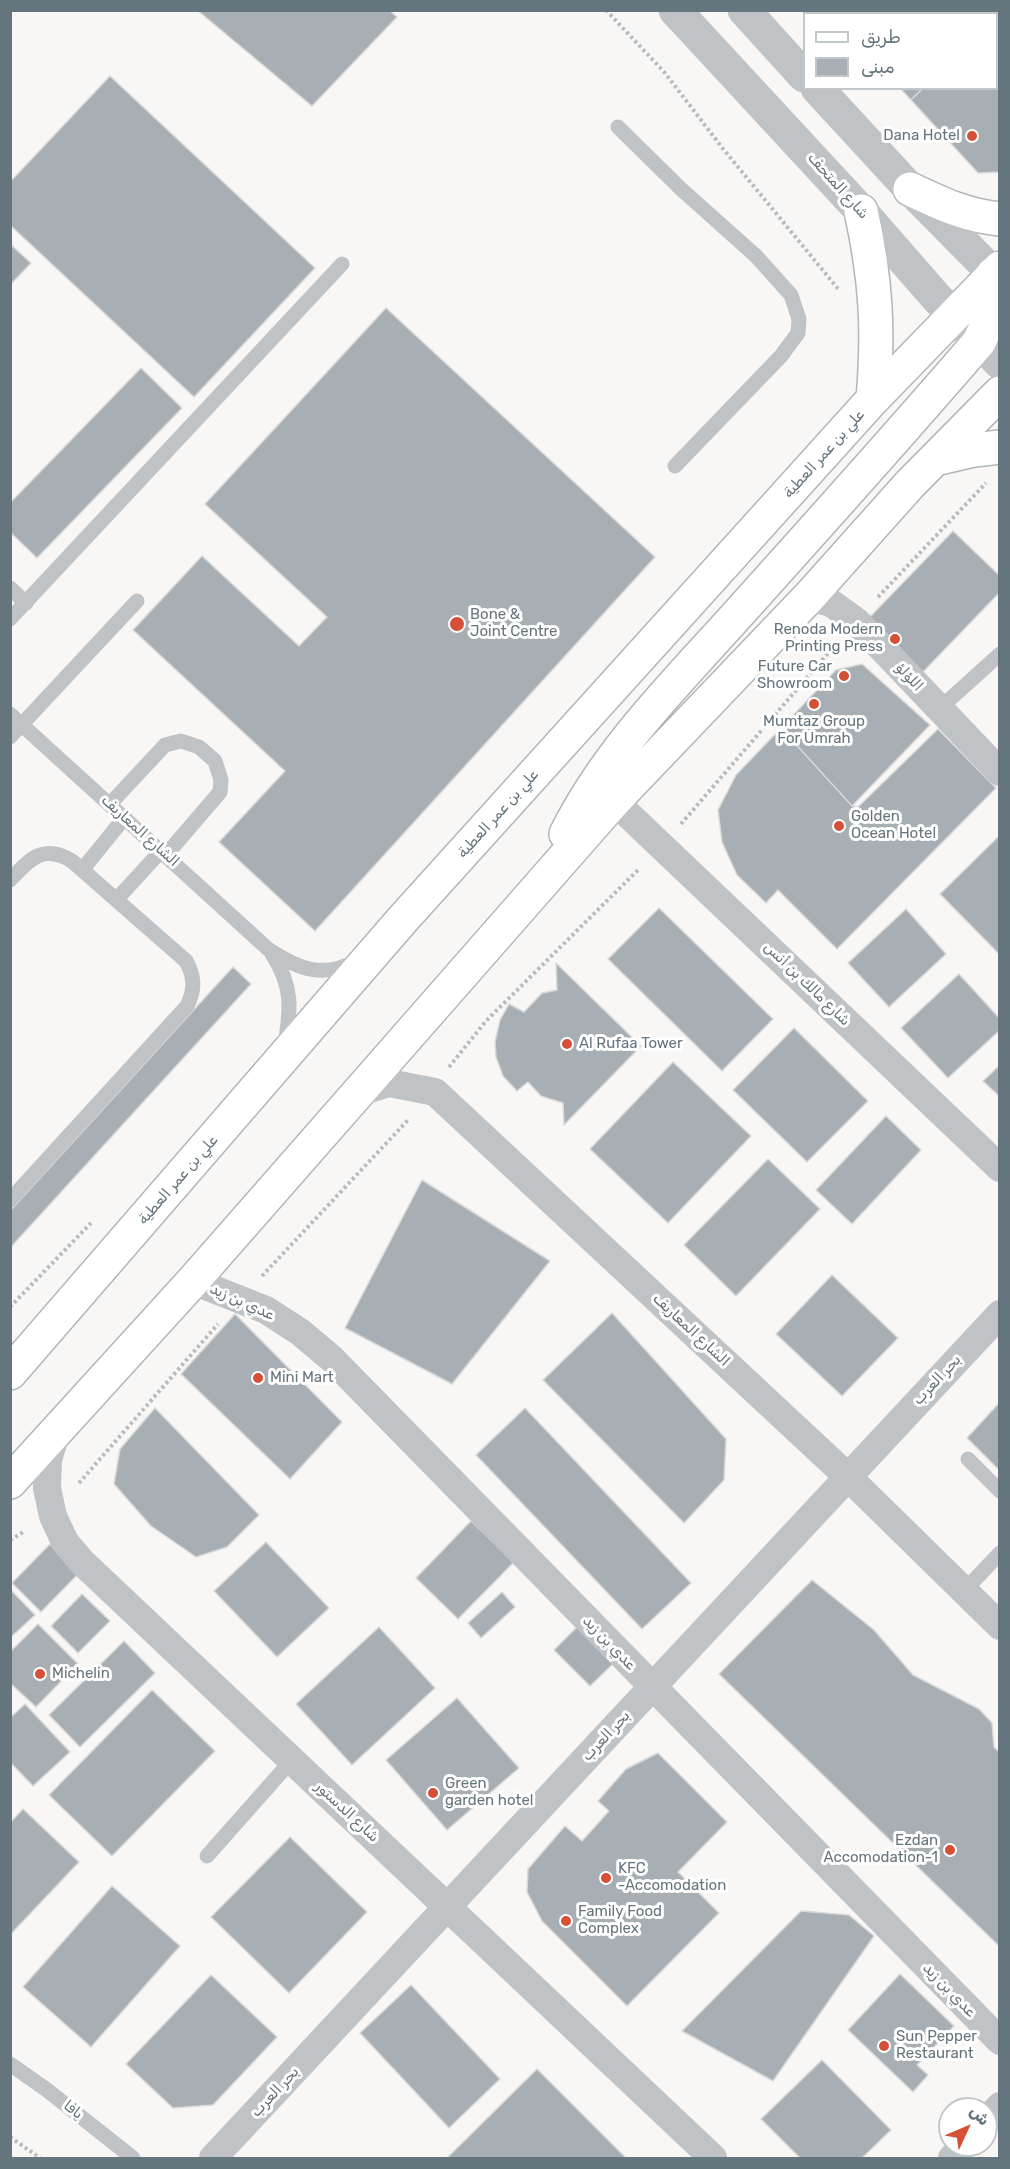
<!DOCTYPE html>
<meta charset="utf-8">
<style>
body{margin:0}
#map{position:relative;width:1010px;height:2169px;overflow:hidden;background:#f8f7f5;font-family:Rubik,Cairo,sans-serif}
canvas{display:block}
.frame{position:absolute;inset:0;border:12px solid #65757e;pointer-events:none}
.legend{position:absolute;left:803px;top:12px;width:195px;height:78px;box-sizing:border-box;background:#fff;border:2px solid #c1c8cb;margin:0;padding:8px 10px;list-style:none;font-size:18px;color:#65757e}
.legend li{display:flex;align-items:center;gap:12px;height:30px}
.legend b{width:30px;border:2px solid #c1c8cb}
.north{position:absolute;left:938px;top:2097px;width:60px;height:60px;box-sizing:border-box;background:#fff;border:2px solid #c1c8cb;border-radius:50%;rotate:46deg;font-size:16px;font-weight:700;line-height:24px;text-align:center;color:#65757e}
.north::after{content:'';display:block;margin:auto;width:21px;height:27px;background:#d64f37;clip-path:polygon(50% 0,100% 100%,50% 72%,0 100%)}
</style>
<div id="map">
<canvas width="1010" height="2169"></canvas>
<div class="frame"></div>
<ul class="legend">
<li><b style="height:8px;background:#fff"></b>طريق</li>
<li><b style="height:16px;background:#a7afb4"></b>مبنى</li>
</ul>
<div class="north">ش</div>
</div>
<script>
const g = document.querySelector('canvas').getContext('2d');
g.lineJoin = 'round';
function paint(path, color) { g.fillStyle = color; g.fill(path, 'evenodd'); }
function stroke(path, color, width, dash) { g.strokeStyle = color; g.lineWidth = width; g.lineCap = dash ? 'butt' : 'round'; g.setLineDash(dash || []); g.stroke(path); }
function drawText(font, color, halo, rows, align = 'center') {
  g.font = font + ' Rubik,Cairo,sans-serif'; g.lineWidth = 6; g.setLineDash([]); g.textBaseline = 'middle'; g.strokeStyle = halo; g.fillStyle = color; for (const [text, x, y, turn = 0] of rows) {
    g.save(); g.translate(x, y); g.rotate((+turn || 0) * Math.PI / 180); g.textAlign = isNaN(turn) ? turn : align; if (halo) g.strokeText(text, 0, 0); g.fillText(text, 0, 0); g.restore();
  }
}
const building = new Path2D(`
 M197,10h192l8,7 -85,89z
 M921,10h79v44l-4,-3v-37h-78z
 M996,51l4,3v118l-22,1 -67,-73 12,-12h73z
 M110,76l205,192 -121,129 -184,-172v-43z
 M900,88h23l-12,12z
 M10,244l21,19 -21,22z
 M386,308l269,249 -340,374 -96,-89 66,-71 -152,-141 69,-74 97,90 28,-29 -122,-113z
 M141,368l41,40 -145,150 -27,-26v-29z
 M953,531l47,45v16l-79,82 -55,-53z
 M862,664l68,61 -78,81 -71,-78 55,-58z
 M781,728l71,78 6,1 80,-78 58,59 -159,161 -59,-59 -12,13 -29,-28 -15,-33 -4,-32 18,-35z
 M1000,835v120l-60,-61z
 M659,908l114,111 -51,52 -114,-112z
 M906,909l40,45 -57,53 -41,-44z
 M556,963l85,83 -77,79 -1,-22 -22,-7 -13,-14 -11,9 -14,-15 -7,-19 -1,-15 5,-22 9,-16 15,8 18,-19 15,-3z
 M233,967l18,17 -241,264v-37z
 M959,974l41,45v11l-52,48 -47,-50z
 M794,1028l74,73 -61,61 -74,-72z
 M673,1062l78,74 -83,87 -78,-74z
 M1000,1065v32l-17,-16z
 M886,1116l35,34 -69,74 -36,-34z
 M768,1159l52,50 -84,87 -52,-51z
 M422,1180l128,81 -98,123 -107,-56z
 M832,1275l66,63 -56,58 -66,-62z
 M612,1313l114,126 -2,41 -40,43 -141,-143z
 M235,1314l107,108 -52,57 -109,-105z
 M1000,1402v69l-33,-33z
 M155,1408l104,107 -32,32 -31,10 -45,-31 -37,-42 6,-35z
 M525,1408l166,175 -49,46 -166,-174z
 M471,1521l43,41 -56,57 -42,-41z
 M266,1542l63,66 -52,49 -63,-66z
 M50,1544l29,29 -38,39 -29,-29z
 M812,1580l62,50 39,45 66,34 13,14 2,24 6,6v194l-281,-273z
 M10,1589l25,26 -25,23z
 M502,1592l13,15 -34,31 -13,-15z
 M82,1594l28,27 -32,32 -27,-27z
 M38,1624l40,40 -42,43 -26,-24v-31z
 M580,1624l36,37 -26,25 -36,-36z
 M379,1627l56,61 -83,77 -56,-61z
 M124,1641l31,32 -75,74 -31,-32z
 M152,1690l63,61 -103,105 -63,-61z
 M457,1698l62,70 -72,62 -61,-70z
 M25,1704l45,48 -37,34 -23,-24v-44z
 M658,1753l69,69 -49,50 41,41 -92,93 -85,-85 -15,-29 1,-23 37,-43 17,15 27,-30 -11,-10 28,-32z
 M23,1809l56,53 -69,73v-112z
 M290,1837l77,75 -78,81 -78,-76z
 M112,1886l68,60 -89,101 -68,-60z
 M801,1911l48,4 25,21 -101,145 -91,-50z
 M900,1974l54,52 -37,39 11,10 -15,17 -65,-62z
 M211,1975l66,62 -64,68 -40,3 -47,-44z
 M411,1985l89,94 -51,49 -89,-95z
 M822,2060l69,70 -29,28h-62l-39,-39z
 M537,2069l89,89h-179z`);
paint(building, '#a7afb4');
stroke(building, '#d9d9d8', 1.5);
const primary = new Path2D(`
 M910,189c30,14 56,27 90,30
 M861,211c15,68 18,119 12,188
 M935,459l39,-9 26,-3
 M566,834c42,-84 110,-151 172,-220 81,-90 162,-180 241,-272 13,-27 16,-39 14,-68
 M10,1373l393,-454 470,-520 127,-131
 M10,1482l183,-201 421,-480 195,-204 101,-113 90,-91`);
stroke(primary, '#b0b6b9', 36);
stroke(new Path2D(`
 M606,10l59,63 59,77 115,140
 M878,597l108,-114
 M681,824l154,-179
 M449,1067l37,-46 153,-152
 M262,1276l146,-156
 M10,1307l81,-84
 M79,1483l139,-159
 M10,1540l15,-9
 M10,2137l30,21`), '#b9bcbe', 4, [3, 3]);
stroke(new Path2D(`
 M618,127l63,62 75,67 35,39 8,24 -1,14 -17,23 -106,110
 M10,588l16,15
 M10,619l332,-355
 M939,709l61,-55
 M10,714l258,235c30,20 55,30 88,12
 M10,737l127,-136
 M110,804l55,-59 16,-4 18,6 16,14 6,19 -1,12 -54,63
 M82,870l43,-53
 M10,880c21,-22 33,-36 62,-19l114,100c9,16 9,29 1,45l-177,194
 M116,900l45,-49
 M272,954c21,32 19,54 13,91
 M968,1459l32,32
 M964,1591l36,-38
 M207,1856l85,-96
 M10,2064l37,26 86,68`), '#bfc3c6', 15);
stroke(new Path2D(`
 M809,597l22,6 25,18 144,151
 M614,801l386,367
 M360,1092l29,-9 46,9 412,384 153,150
 M193,1281l73,29 34,22 31,26 669,683
 M56,1433l-8,27 -1,28 6,28 12,26 18,21 630,595
 M986,2121l14,-15
 M213,2158l787,-844
 M952,2158l12,-13`), '#bfc3c6', 28);
stroke(new Path2D(`
 M675,10l186,201 75,86 64,66
 M744,10l60,66
 M817,88l93,101 90,91`), '#bfc3c6', 33);
stroke(primary, '#fff', 33);
for (const [x, y, r, color] of [
 [972,136,6,"#d64f37"],
 [457,624,8,"#d64f37"],
 [895,639,6,"#d64f37"],
 [844,676,6,"#d64f37"],
 [814,704,6,"#d64f37"],
 [839,826,6,"#d64f37"],
 [567,1044,6,"#d64f37"],
 [258,1378,6,"#d64f37"],
 [40,1674,6,"#d64f37"],
 [433,1793,6,"#d64f37"],
 [950,1850,6,"#d64f37"],
 [606,1878,6,"#d64f37"],
 [566,1921,6,"#d64f37"],
 [884,2046,6,"#d64f37"]
]) { const dot = new Path2D(); dot.arc(x, y, r, 0, 2 * Math.PI); g.fillStyle = color; g.fill(dot); stroke(dot, '#fff', 2); }
drawText('15px', '#65757e', '#fff', [
 ["Dana Hotel",960,136,"right"],
 ["Bone &",470,615],
 ["Joint Centre",470,632],
 ["Renoda Modern",883,630,"right"],
 ["Printing Press",883,647,"right"],
 ["Future Car",832,667,"right"],
 ["Showroom",832,684,"right"],
 ["Mumtaz Group",814,722,"center"],
 ["For Umrah",814,739,"center"],
 ["Golden",851,817],
 ["Ocean Hotel",851,834],
 ["Al Rufaa Tower",579,1044],
 ["Mini Mart",270,1378],
 ["Michelin",52,1674],
 ["Green",445,1784],
 ["garden hotel",445,1801],
 ["Ezdan",938,1841,"right"],
 ["Accomodation-1",938,1858,"right"],
 ["KFC",618,1869],
 ["-Accomodation",618,1886],
 ["Family Food",578,1912],
 ["Complex",578,1929],
 ["Sun Pepper",896,2037],
 ["Restaurant",896,2054]
], 'left');
drawText('15px', '#65757e', '#fff', [
 ["شارع المتحف",838,186,48],
 ["علي بن عمر العطية",824,454,-48],
 ["اللؤلؤ",909,677,47],
 ["علي بن عمر العطية",498,814,-48],
 ["الشارع المعاريف",140,831,42],
 ["شارع مالك بن أنس",807,984,44],
 ["علي بن عمر العطية",178,1180,-49],
 ["عدي بن زيد",242,1302,24],
 ["الشارع المعاريف",691,1330,43],
 ["بحر العرب",937,1380,-47],
 ["عدي بن زيد",609,1643,46],
 ["بحر العرب",606,1736,-47],
 ["شارع الدستور",347,1812,43],
 ["عدي بن زيد",949,1990,46],
 ["بحر العرب",275,2092,-47],
 ["يافا",73,2110,38]
]);
</script>
